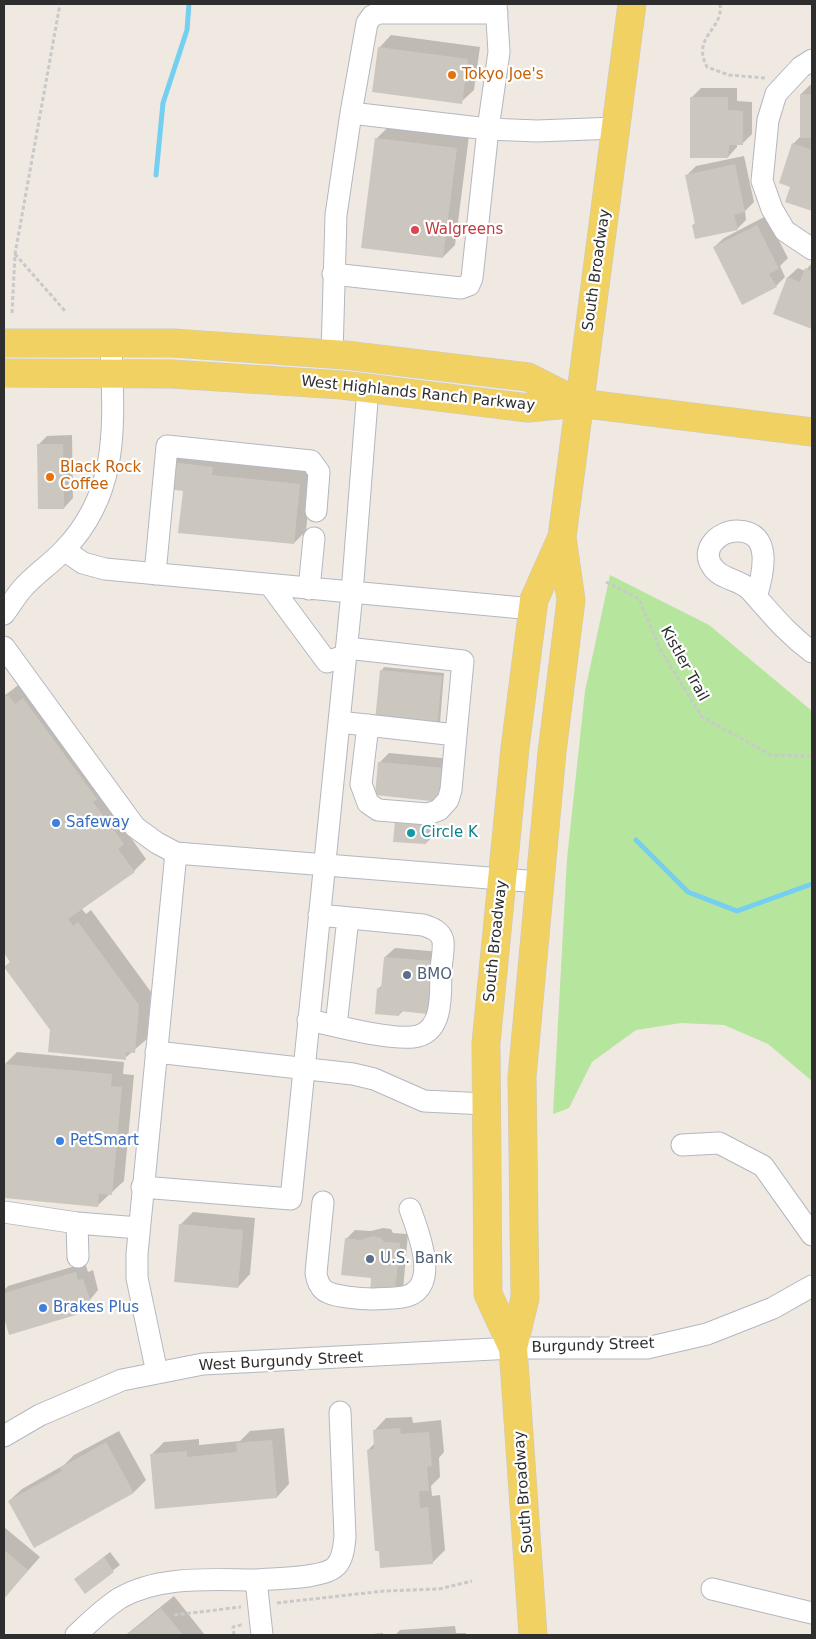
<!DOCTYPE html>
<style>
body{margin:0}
#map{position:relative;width:816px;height:1639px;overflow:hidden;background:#efe9e1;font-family:"DejaVu Sans",sans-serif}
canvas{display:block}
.frame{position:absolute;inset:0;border:5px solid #2e2e2e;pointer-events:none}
</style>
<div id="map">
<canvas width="816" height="1639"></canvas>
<div class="frame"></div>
</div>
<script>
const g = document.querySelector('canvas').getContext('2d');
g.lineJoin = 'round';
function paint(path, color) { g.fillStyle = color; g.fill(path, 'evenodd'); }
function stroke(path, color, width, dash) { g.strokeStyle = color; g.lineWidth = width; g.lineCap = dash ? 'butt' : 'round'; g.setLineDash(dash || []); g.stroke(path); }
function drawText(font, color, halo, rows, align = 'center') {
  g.font = font + ' "DejaVu Sans",sans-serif'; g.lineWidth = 4.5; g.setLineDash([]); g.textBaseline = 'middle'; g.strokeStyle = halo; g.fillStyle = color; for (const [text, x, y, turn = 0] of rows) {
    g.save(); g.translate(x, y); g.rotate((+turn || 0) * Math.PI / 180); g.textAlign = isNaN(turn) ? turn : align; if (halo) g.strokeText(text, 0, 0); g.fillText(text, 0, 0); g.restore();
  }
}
paint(new Path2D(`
 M610,575l99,50 103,86v370l-44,-37 -44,-19 -43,-2 -45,7 -44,32 -23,46 -16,6 14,-255 18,-168z`), '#b6e59e');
paint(new Path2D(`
 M391,35l89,12 -6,43 -13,12 -82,-54z
 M810,85h2v125l-26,-9 5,-15 2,-42 8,-8v-42z
 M701,88h36v13l15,1v32l-10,10h-5v3l-9,10 -36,-60z
 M389,126l80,10 -14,109 -12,12 -66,-119z
 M744,156l10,46 -9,9 1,9 -9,9 -44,-4 3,-3 -10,-46 10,-10z
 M766,216l22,42 -8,8 5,11 -9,9 -62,-39 10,-9z
 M812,263v65l-37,-15 13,-36 10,-9 7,3z
 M72,435l1,63 -9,10 -26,-63 9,-9z
 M184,450l41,4 -1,9 88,9 -6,59 -12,12 -123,-80z
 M384,667l60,6 -4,50 -63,-3 5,-50z
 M21,683l125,176 -12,12 -53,37 5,6 5,-4 60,82 -4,47 -22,19 -74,-29 -46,-62 6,-6 -7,-10v-255z
 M389,753l63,6 -3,32 -69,-29z
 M434,818l-2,19 -6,6 -29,-22z
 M395,948l46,4 -5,51 -9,10 -24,-2 -4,4 -21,-26 5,-5 2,-27z
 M17,1052l107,10 -1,12 11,1 -10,106 -27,25 -93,-9v-125l1,-8z
 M193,1212l62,6 -5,56 -12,13 -58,-62z
 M383,1228l8,1 2,4 15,1 -5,56 -10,10 -21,-23 -26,-38 9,-9 16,1z
 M85,1263l3,9 5,-2 5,20 -19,23 -69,20 -6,-19v-24l4,-4z
 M412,1417l1,6 28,-3 3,32 -5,6 1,19 -9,9 1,10 8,-1 5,55 -13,13 -64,-113 7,-7 -1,-12 12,-13z
 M284,1428l5,56 -12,13 -126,-42 13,-13 35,-3v6l41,-4 10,-10z
 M119,1431l27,49 -12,12 -100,55 -25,-46 13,-12 42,-24 10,-10z
 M4,1527l36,30 -36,41z
 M110,1552l10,13 -35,27 -3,-18z
 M174,1596l31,39h-79l1,-1z
 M455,1626l1,7h10v2h-71l5,-5z
 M383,1633v2h-22z`), '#0003');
stroke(new Path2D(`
 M156,175l7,-72 24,-73 2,-26
 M636,840l52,52 49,19 75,-27`), '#75cff0', 5);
paint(new Path2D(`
 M378,47l90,12 -6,45 -90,-12z
 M800,94h12v44h-12z
 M690,97h38v13l15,1v34h-14l-1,13h-38z
 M375,138l82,10 -14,110 -82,-10z
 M792,143l20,7v61l-27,-9 5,-15 -11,-4z
 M735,164l10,48 -11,3 4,15 -43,9 -3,-14 3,-1 -10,-49z
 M757,225l22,44 -10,5 8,13 -35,18 -29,-58z
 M805,268l7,3v58l-39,-15 14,-37 13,5z
 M37,444h26l1,65h-26z
 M170,462l43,5 -1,8 88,9 -6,60 -116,-11 5,-42 -16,-2z
 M380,670l62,6 -5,51 -62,-6z
 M8,695l7,9 8,-6 74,101 -4,3 31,42 -6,5 17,23 -67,47 5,7 5,-4 61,83 -4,48 -9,-1v8l-78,-8 2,-22 -46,-63 6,-5 -6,-9v-255z
 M378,762l66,6 -4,34 -65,-7z
 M395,821l33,3 -2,20 -33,-2z
 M384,957l49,4 -6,53 -27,-3 -1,5 -24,-2 2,-26 4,1z
 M4,1064l108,10 -1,12 11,1 -10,108 -13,-1 -1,13 -94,-9z
 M179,1224l64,6 -5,58 -64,-6z
 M373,1236l8,2 3,4 16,1 -6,57 -24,-4 1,-18 -30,-3 4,-37 15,2z
 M76,1272l2,8 5,-1 7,21 -5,2 -6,12 -70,21 -5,-17v-25z
 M400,1428l1,6 28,-2 3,34 -5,1 2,24h-10l1,17 8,-1 5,57 -53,4 -1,-17h-4l-8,-101 7,-1 -1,-19z
 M272,1440l5,58 -122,11 -5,-55 37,-3v6l50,-5 -1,-9z
 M106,1442l28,51 -100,55 -26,-47 54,-30 -2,-3z
 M4,1550l24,20 -24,29z
 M104,1557l10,15 -29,22 -11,-15z
 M161,1608l22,27h-56z`), '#cbc7bf');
const minor = new Path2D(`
 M496,4l3,48 -11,77 49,2 79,-3
 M812,60l-11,7 -25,27 -8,26 -6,61 10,28 13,22 27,18
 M351,113l16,-90 5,-7 7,-3h118
 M332,354l4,-139 15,-102 137,16 -16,149 -3,7 -8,3 -128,-14
 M64,550l19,13 22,6 428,40
 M155,574l12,-128 144,15 8,11 -3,39
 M270,585l57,77 19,-7
 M309,589l5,-51
 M756,597c7,-22 18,-66 -19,-66 -18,0 -37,18 -25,35 8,14 28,13 38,24 21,23 36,43 62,62
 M4,614c6,-8 11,-17 18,-25 12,-14 29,-25 42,-39 58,-60 49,-130 47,-208
 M4,647l131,180 22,16 19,10
 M339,722l117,13 7,-74 -116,-13
 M368,725l-7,59 7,19 10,7 50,4 11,-4 9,-10 3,-10 5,-55
 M308,1020c26,5 87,22 110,16 27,-7 22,-47 23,-68 1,-8 3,-19 2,-27 -2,-10 -11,-13 -20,-16l-104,-10
 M336,1026l12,-108
 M156,1052l197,22 21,5 50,22 62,3
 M682,1145l37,-2 44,23 49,69
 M142,1187l149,12 61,-606 16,-205
 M323,1202l-7,71c1,7 3,13 8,17 8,7 39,9 49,9 11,-1 24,0 34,-3 34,-10 10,-67 3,-87
 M4,1212l73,11 62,5
 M77,1223l1,34
 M157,1373l-20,-95v-24l39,-401 363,29
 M4,1436l36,-21 82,-35 81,-16 310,-16h134l60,-14 66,-26 39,-22
 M712,1589l100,24
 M76,1635c13,-12 28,-27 44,-37 40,-23 91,-18 136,-18
 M262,1635l-6,-55c18,-2 68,-1 80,-14 7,-7 8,-19 9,-29l-5,-125`);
const major = new Path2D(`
 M4,343h169l172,12 183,22 51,26
 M4,373l168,1 170,11 186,23 51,-5 233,29
 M513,1348l-25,-54 -2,-251 29,-295 19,-148 28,-63
 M533,1635l-20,-287 12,-50 -3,-221 30,-325 19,-152 -9,-63 70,-533`);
stroke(minor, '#b4b7c1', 23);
stroke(major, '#c9c9c9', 29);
stroke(new Path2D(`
 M720,4c4,26 -29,32 -13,63l22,8 36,3
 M15,254l50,57
 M12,313l3,-59 45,-250
 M606,582l33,17 21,50 42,68 69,38 41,1
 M277,1603l107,-12 55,-2 33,-8
 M174,1615l67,-8
 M234,1635l-1,-8 11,-3`), '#c9c9c9', 3, [4, 2.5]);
stroke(minor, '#fff', 21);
stroke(major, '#f2d163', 28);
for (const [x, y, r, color] of [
 [452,75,5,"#e8710a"],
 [415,230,5,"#e0444e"],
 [50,477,5,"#e8710a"],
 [56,823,5,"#3f7fe0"],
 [411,833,5,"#0f9aa8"],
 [407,975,5,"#5c6f8a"],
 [60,1141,5,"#3f7fe0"],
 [370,1259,5,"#5c6f8a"],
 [43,1308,5,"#3f7fe0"]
]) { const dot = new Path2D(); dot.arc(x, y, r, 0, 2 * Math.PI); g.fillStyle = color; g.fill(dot); stroke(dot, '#fff', 2); }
drawText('15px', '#c56008', '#fff', [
 ["Tokyo Joe's",462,75],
 ["Black Rock",60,468],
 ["Coffee",60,485]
], 'left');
drawText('15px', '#be3a42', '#fff', [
 ["Walgreens",425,230]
], 'left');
drawText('15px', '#2e2e2e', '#fff', [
 ["South Broadway",597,270,-82],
 ["West Highlands Ranch Parkway",418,394,6],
 ["Kistler Trail",684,664,61],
 ["South Broadway",496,941,-84],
 ["Burgundy Street",593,1346,-2],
 ["West Burgundy Street",281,1362,-3],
 ["South Broadway",524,1492,-94]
]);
drawText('15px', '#366cbe', '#fff', [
 ["Safeway",66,823],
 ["PetSmart",70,1141],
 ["Brakes Plus",53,1308]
], 'left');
drawText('15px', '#0d838f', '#fff', [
 ["Circle K",421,833]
], 'left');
drawText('15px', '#4e5e75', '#fff', [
 ["BMO",417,975],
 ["U.S. Bank",380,1259]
], 'left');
</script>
